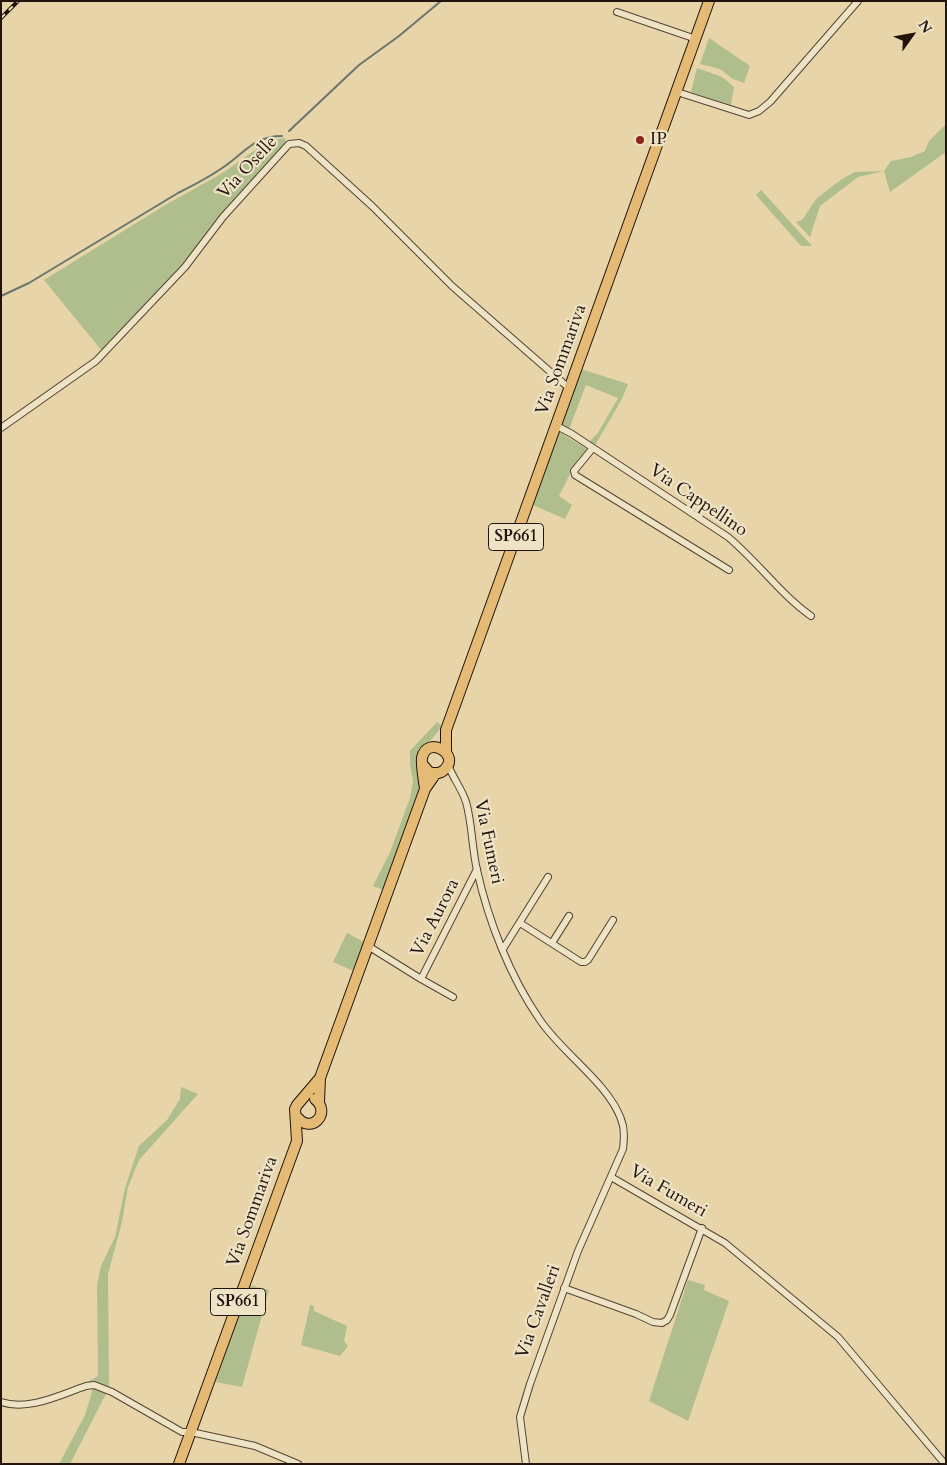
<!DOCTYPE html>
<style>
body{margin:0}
#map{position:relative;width:947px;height:1465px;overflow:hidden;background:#e7d4a8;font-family:Cardo,serif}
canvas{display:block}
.frame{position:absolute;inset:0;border:2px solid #22140c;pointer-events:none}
.north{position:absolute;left:887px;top:10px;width:50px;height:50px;-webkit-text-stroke:4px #efe3c6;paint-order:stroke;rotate:58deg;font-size:14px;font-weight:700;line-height:20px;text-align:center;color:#22140c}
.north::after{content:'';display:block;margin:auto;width:18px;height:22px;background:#22140c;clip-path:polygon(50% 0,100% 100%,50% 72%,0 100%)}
</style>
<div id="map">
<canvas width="947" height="1465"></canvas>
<div class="frame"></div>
<div class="north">N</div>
</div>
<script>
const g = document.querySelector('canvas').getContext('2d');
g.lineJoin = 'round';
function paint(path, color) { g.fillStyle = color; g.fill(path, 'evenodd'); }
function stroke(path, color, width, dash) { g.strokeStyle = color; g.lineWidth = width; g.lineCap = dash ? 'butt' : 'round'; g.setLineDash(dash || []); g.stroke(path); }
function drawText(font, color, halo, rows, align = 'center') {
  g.font = font + ' Cardo,serif'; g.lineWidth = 4.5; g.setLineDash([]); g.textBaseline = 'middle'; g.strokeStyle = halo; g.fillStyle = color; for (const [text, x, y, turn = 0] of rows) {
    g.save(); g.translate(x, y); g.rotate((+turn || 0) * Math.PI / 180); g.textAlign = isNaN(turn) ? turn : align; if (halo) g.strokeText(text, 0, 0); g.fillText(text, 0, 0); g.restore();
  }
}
paint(new Path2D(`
 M709,38l41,28 -6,17 -11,-4 -13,-10 -20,-5z
 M697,68l25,9 12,10 -3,18 -40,-13z
 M946,124v28l-56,40 -6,-21 -26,6 -38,29 -10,31 -14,-15 6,-2 15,-22 25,-19 13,-7 29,-1 7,-10 20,-4 14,-6 4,-10z
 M285,138v4l-11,15 -91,108 -81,86 -58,-71 123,-76 54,-30 47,-33z
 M761,190l51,56h-11l-45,-51z
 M581,369l47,15 -6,15 -28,48 -6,-4 10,-10 20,-35 -32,-13 -17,44 -7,-4z
 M559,432l28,17 -12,15 -16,32 13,9 -7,14 -32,-14z
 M437,722l5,4 -10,13 -11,9 -5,13 4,15 -1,17 -36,97 -10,-4 17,-34 20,-54 3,-17 -3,-17v-13z
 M347,933l17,9 -10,29 -21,-9z
 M181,1087l17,7 -59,66 -11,27 -6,35 -14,52 1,113 -13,-4 -18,4 20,-11 -1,-91 4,-19 14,-29 10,-49 14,-42 28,-26 13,-21z
 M688,1280l17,5 -1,5 25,11 -41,120 -39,-20z
 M249,1285l20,5 -27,97 -26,-5z
 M310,1305l4,1v5l33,15 -3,15 4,5 -8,10 -39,-11z
 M93,1388l14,4 -37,72h-11l26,-49z`), '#afbe8c');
stroke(new Path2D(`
 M289,131l70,-66 40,-29 42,-35
 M1,296l28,-13 149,-90c16,-8 32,-16 47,-27 20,-14 30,-30 57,-30`), '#68766d', 2);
const street = new Path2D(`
 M617,12l79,27
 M677,92l72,23 10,-4 11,-9 88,-101
 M555,425l17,9 156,103c30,25 52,57 83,79
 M1,428l95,-67 89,-94 38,-50 66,-73 10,-1 7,3 66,60 80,80 118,103
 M592,449l-18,22 1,4 154,95
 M448,765c5,13 14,24 18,37 6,20 6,47 11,68 11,50 33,107 63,150 22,33 68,63 81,99 4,10 3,20 2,30l-45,102 -48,133 -10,33 6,47
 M520,923l61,39h4l3,-2 25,-40
 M552,943l17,-27
 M368,946l53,33 32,18
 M503,949l45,-72
 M421,979l56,-110
 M611,1177l114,66 113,94 107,127
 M564,1288l72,26 17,8 9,1 5,-3 3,-5 32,-87
 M1,1402c28,9 59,-7 85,-16l8,-1 18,7 70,40h9l64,14 43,18`);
const primary = new Path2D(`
 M446,751v-21l263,-729
 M423,765l6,7c6,2 11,2 15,-2 18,-15 -17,-36 -22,-12 -1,7 2,23 3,31
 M319,1102l1,-24 105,-289 11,-16
 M297,1117c14,18 35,-4 18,-18
 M179,1464l118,-323 -2,-32 2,-4 23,-27`);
stroke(street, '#534433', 8);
stroke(primary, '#22140c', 12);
stroke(street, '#efe3c6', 6);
stroke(primary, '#e4ba74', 10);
const rail = new Path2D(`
 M1,18l17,-17`);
stroke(rail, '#22140c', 4);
stroke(rail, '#efe3c6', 2, [5.5]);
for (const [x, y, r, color] of [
 [640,140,5,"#8f2418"]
]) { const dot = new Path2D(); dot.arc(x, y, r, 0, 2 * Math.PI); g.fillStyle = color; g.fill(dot); stroke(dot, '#efe3c6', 2); }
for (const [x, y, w] of [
 [516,537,55],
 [238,1302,55]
]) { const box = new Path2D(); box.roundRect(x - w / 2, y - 13.5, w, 27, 4); g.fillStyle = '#efe3c6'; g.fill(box); stroke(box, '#22140c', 1); }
drawText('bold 16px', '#22140c', null, [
 ["SP661",516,537],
 ["SP661",238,1302]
]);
drawText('18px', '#22140c', '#efe3c6', [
 ["IP",650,140]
], 'left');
drawText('18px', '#22140c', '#efe3c6', [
 ["Via Oselle",248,168,-47],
 ["Via Sommariva",562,360,-70],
 ["Via Cappellino",698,501,34],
 ["Via Fumeri",488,842,78],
 ["Via Aurora",436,918,-63],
 ["Via Fumeri",668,1192,30],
 ["Via Sommariva",253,1212,-70],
 ["Via Cavalleri",539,1312,-70]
]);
</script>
